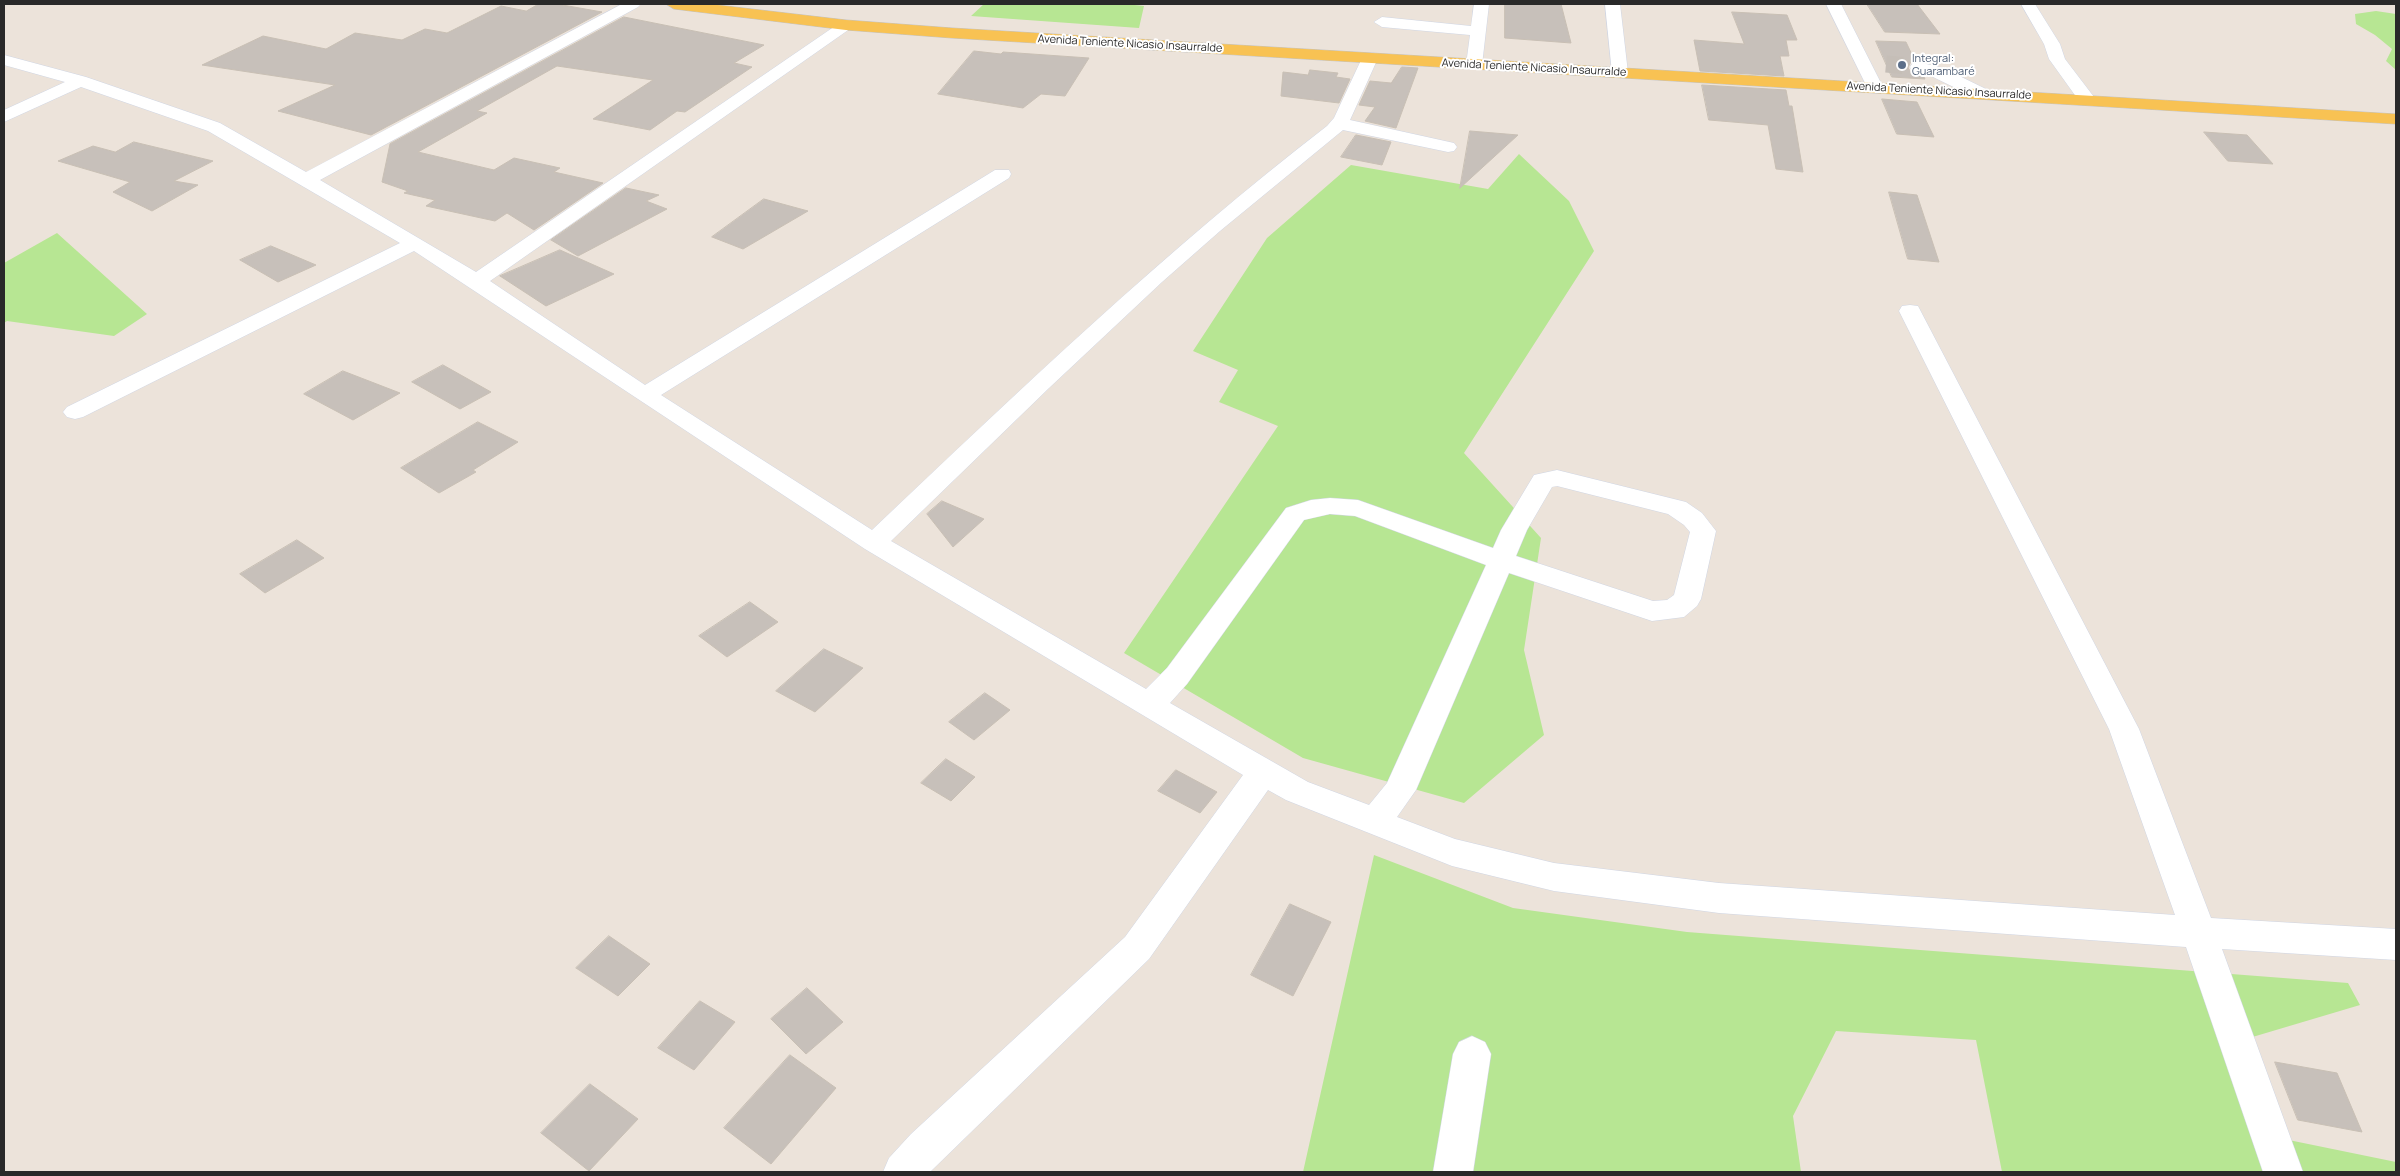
<!DOCTYPE html>
<meta charset="utf-8">
<style>
body{margin:0}
#map{position:relative;width:2400px;height:1176px;overflow:hidden;background:#ece3da;font-family:Manrope,sans-serif}
canvas{display:block}
.frame{position:absolute;inset:0;border:5px solid #292929;pointer-events:none}
</style>
<div id="map">
<canvas width="2400" height="1176"></canvas>
<div class="frame"></div>
</div>
<script>
const g = document.querySelector('canvas').getContext('2d');
g.lineJoin = 'round';
function paint(path, color) { g.fillStyle = color; g.fill(path, 'evenodd'); }
function stroke(path, color, width, dash) { g.strokeStyle = color; g.lineWidth = width; g.lineCap = dash ? 'butt' : 'round'; g.setLineDash(dash || []); g.stroke(path); }
function drawText(font, color, halo, rows, align = 'center') {
  g.font = font + ' Manrope,sans-serif'; g.lineWidth = 4; g.setLineDash([]); g.textBaseline = 'middle'; g.strokeStyle = halo; g.fillStyle = color; for (const [text, x, y, turn = 0] of rows) {
    g.save(); g.translate(x, y); g.rotate((+turn || 0) * Math.PI / 180); g.textAlign = isNaN(turn) ? turn : align; if (halo) g.strokeText(text, 0, 0); g.fillText(text, 0, 0); g.restore();
  }
}
paint(new Path2D(`
 M984,4h141l19,2 -5,22 -168,-12z
 M2376,11l20,3v56l-10,-9 6,-12 -17,-14 -19,-11 -1,-10z
 M1519,154l50,47 25,50 -130,202 77,85 -17,112 20,85 -80,68 -161,-45 -179,-105 154,-227 -59,-24 19,-32 -45,-19 74,-113 84,-73 137,24z
 M57,233l90,81 -33,22 -107,-15 -3,2v-60z
 M1374,855l139,53 174,24 661,51 12,22 -131,39 45,93 122,25v10h-394l-26,-132 -140,-9 -43,85 8,56h-498z`), '#b7e693');
const building = new Path2D(`
 M539,4h18l45,8 -231,123 -93,-24 57,-26 -133,-20 61,-29 63,13 29,-16 47,7 23,-11 22,4 54,-27 25,5z
 M1505,4h56l10,39 -66,-5z
 M1867,4h50l23,30 -55,-2z
 M1732,12l55,3 10,25h-11l3,16h-9l4,20 -84,-5 -6,-31 50,4z
 M624,17l140,28 -30,18 18,4 -67,45 -8,-1 -27,19 -57,-11 60,-39 -96,-14 -80,45 10,2 -69,39 76,18 20,-12 46,10 -6,4 49,11 -69,47 -27,-17 -12,8 -69,-15 9,-6 -31,-7 4,-2 -26,-9 8,-38z
 M1876,41l30,1 9,19 -5,2 -2,5 3,4 12,3 2,4 -33,-2z
 M974,51l27,3 2,-2 86,6 -24,38 -24,-2 -18,14 -85,-14z
 M1402,67l16,1 -22,60 -31,-7 10,-14 -16,-2 11,-24 21,2z
 M1310,70l28,3 -2,4 14,2 -11,24 -58,-7 2,-24 25,3z
 M1702,85l84,5 3,16h3l11,66 -27,-3 -8,-44 -59,-5z
 M1882,99l35,3 17,35 -37,-3z
 M1470,131l48,4 -58,53z
 M2204,132l43,3 26,29 -45,-3z
 M1356,135l35,7 -9,23 -41,-8z
 M134,142l79,19 -39,20 24,4 -46,26 -39,-19 17,-10 -72,-21 35,-15 22,6z
 M626,188l33,7 -13,6 21,8 -89,47 -27,-16z
 M1889,192l28,3 22,67 -31,-3z
 M764,199l44,12 -65,38 -31,-12z
 M271,246l45,19 -38,17 -38,-22z
 M560,250l54,24 -68,32 -46,-30z
 M443,365l48,27 -31,17 -48,-27z
 M343,371l57,22 -47,27 -49,-26z
 M478,422l40,20 -45,28 3,2 -37,21 -38,-25z
 M942,501l42,18 -31,28 -26,-33z
 M297,540l27,18 -59,35 -25,-19z
 M750,602l28,20 -51,35 -28,-21z
 M824,649l39,19 -48,44 -39,-21z
 M985,693l25,17 -36,30 -25,-18z
 M946,759l29,18 -24,24 -30,-18z
 M1176,770l41,22 -17,21 -42,-22z
 M1290,904l41,18 -38,74 -42,-21z
 M609,936l41,28 -32,32 -42,-28z
 M807,988l36,34 -37,32 -35,-35z
 M700,1001l35,21 -41,48 -36,-22z
 M790,1055l46,33 -65,76 -47,-36z
 M2275,1062l62,11 25,59 -64,-12z
 M590,1084l48,35 -49,52 -48,-38z`);
paint(building, '#c7c0ba');
stroke(building, '#c8bfb4', 1);
stroke(new Path2D(`
 M1886,64l32,3`), '#c5beb7', 17, [17, 9]);
const minor = new Path2D(`
 M622,4h19l-3,3 -318,173 156,92 365,-250h10l3,3 -3,3 -361,253 155,104 350,-215h14l2,4 -2,4 -348,217 211,135c148,-140 294,-280 455,-404l7,-8 28,-60 2,-3h12l2,3 -28,62 104,23 3,4 -3,4 -6,1 -105,-22 -123,101 -58,51 -113,106 -158,153 255,148 21,-21 119,-160 25,-8 19,-2 28,2 135,48 8,-18 33,-55 23,-5 129,32 16,11 14,18 -15,68 -4,7 -13,11 -32,4 -143,-48 -93,217 -19,27 58,22 99,24 165,20 456,32 -66,-186 -210,-418 3,-5 8,-1 8,1 221,423 72,189 185,11v31l-174,-11 81,223h-40l-77,-225 -467,-34 -165,-22 -102,-25 -166,-66 -18,-10 -119,169 -219,213h-47l6,-14 22,-24 214,-197 118,-162 -378,-226 -451,-298 -331,166 -8,2 -8,-2 -4,-5 4,-5 333,-164 -192,-112 -127,-44 -77,35v-12l61,-28 -61,-17v-10l82,22 134,46 86,49zM1557,486l111,28 16,11 6,7 -16,63 -7,5 -14,1 -137,-45 11,-26 25,-43zM1330,514l25,2 131,49 -99,218 -18,22 -61,-23 -138,-79 17,-19 117,-164z
 M1474,4h15l-7,61 -2,3h-12l-2,-3 4,-30 -88,-8 -8,-5 8,-5 89,9z
 M1605,4h15l8,69 -2,4h-12l-2,-4z
 M1826,4h15l42,83 -2,4h-12l-2,-4z
 M2021,4h14l25,40 5,15 32,42 -3,4h-12l-33,-46 -5,-15z
 M1918,62l25,6 45,22 3,4 -3,4h-12l-45,-22 -19,-6 -2,-3 2,-3z
 M1472,1036l13,6 6,12 -18,118h-40l20,-118 6,-12z`);
const major = new Path2D(`
 M666,4h43l137,16 106,8 1444,86v10l-1444,-86 -106,-8 -172,-21z`);
stroke(minor, '#cfd5e3', 1);
stroke(major, '#c3c3c3', 1);
paint(minor, '#fff');
paint(major, '#f8c253');
for (const [x, y, r, color] of [
 [1902,65,5,"#5c6f8a"]
]) { const dot = new Path2D(); dot.arc(x, y, r, 0, 2 * Math.PI); g.fillStyle = color; g.fill(dot); stroke(dot, '#fff', 2); }
drawText('11px', '#292929', '#fff', [
 ["Avenida Teniente Nicasio Insaurralde",1130,44,3],
 ["Avenida Teniente Nicasio Insaurralde",1534,68,3],
 ["Avenida Teniente Nicasio Insaurralde",1939,91,3]
]);
drawText('11px', '#4e5e75', '#fff', [
 ["Integral:",1912,59],
 ["Guarambaré",1912,72]
], 'left');
</script>
